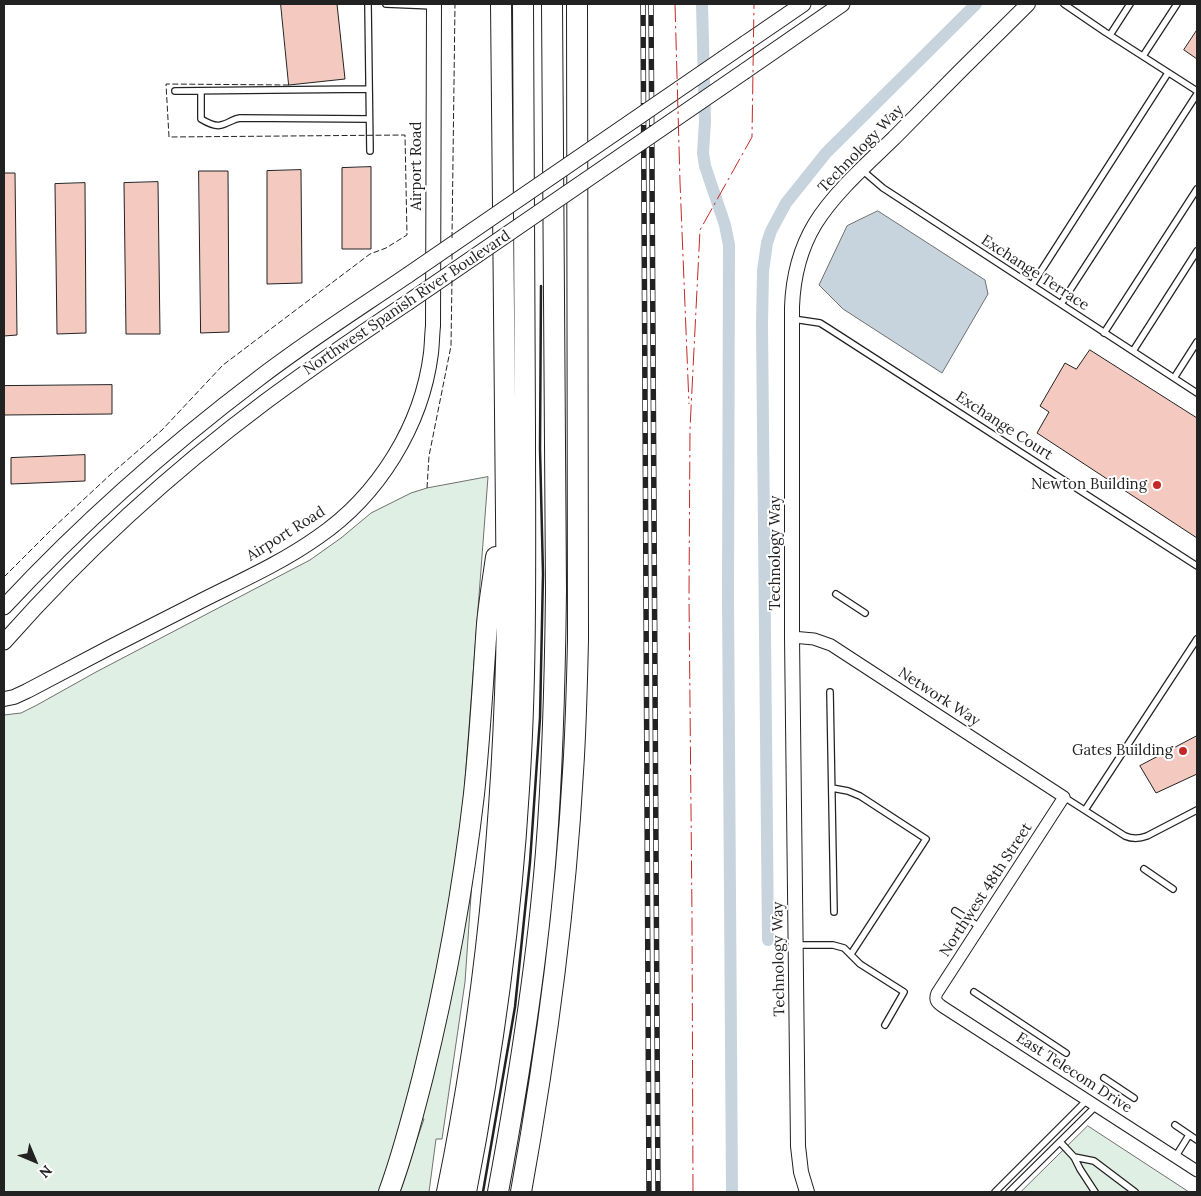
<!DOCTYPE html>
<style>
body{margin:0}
#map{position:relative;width:1201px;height:1196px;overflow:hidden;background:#fff;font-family:Lora,serif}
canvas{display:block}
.frame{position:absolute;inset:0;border:5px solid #222;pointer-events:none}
.north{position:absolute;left:10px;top:1136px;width:50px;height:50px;-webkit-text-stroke:4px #fff;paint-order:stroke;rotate:135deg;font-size:14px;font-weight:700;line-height:20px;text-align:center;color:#222}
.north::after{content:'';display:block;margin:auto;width:18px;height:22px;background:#222;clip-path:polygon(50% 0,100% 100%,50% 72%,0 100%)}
</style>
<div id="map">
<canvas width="1201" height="1196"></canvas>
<div class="frame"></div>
<div class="north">N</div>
</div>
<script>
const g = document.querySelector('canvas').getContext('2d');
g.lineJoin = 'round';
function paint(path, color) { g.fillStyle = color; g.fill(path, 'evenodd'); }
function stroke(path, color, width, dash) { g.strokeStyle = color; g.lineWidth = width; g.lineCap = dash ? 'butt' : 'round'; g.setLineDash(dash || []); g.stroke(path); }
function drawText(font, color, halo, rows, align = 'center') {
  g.font = font + ' Lora,serif'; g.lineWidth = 4; g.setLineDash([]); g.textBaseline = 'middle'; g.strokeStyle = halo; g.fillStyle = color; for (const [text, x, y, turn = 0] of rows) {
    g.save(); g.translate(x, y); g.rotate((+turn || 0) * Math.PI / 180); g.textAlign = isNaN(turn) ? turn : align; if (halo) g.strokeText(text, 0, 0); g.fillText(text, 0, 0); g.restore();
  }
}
const green = new Path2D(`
 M488,477l-29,383 -39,198 -39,134h-377v-477l17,-2 16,-8 59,-33 214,-112 31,-22 30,-25 40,-20 16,-5z
 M473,867l-8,115 -23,157h-6l-7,53h-29l15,-47 9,-26 -6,-3z
 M1088,1126l101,66h-168z`);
paint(green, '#e0efe3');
stroke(green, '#6f6f6f', 1);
const water = new Path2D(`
 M878,211l107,69 3,14 -46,79 -99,-64 -24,-24 28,-59z`);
paint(water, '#c7d3dd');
stroke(water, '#6f6f6f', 1);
stroke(new Path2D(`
 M702,4l3,117 -2,32 2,13 20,59 4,20 -1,352 4,595
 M768,940l-6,-615 1,-54 4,-28 4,-12 15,-28 40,-50 150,-149`), '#c7d3dd', 12);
const building = new Path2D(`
 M281,4h56l8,75 -56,6z
 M1197,30v29l-13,-9z
 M371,167v82h-29v-81z
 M301,170l1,113 -35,1v-113z
 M199,171h29l1,161 -28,1z
 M4,173h11l2,162 -13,1z
 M158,182l2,152h-34l-2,-151z
 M85,183l1,150 -29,1 -2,-150z
 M1090,350l107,68v120l-160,-105 12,-21 -9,-6 25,-43 11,6z
 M112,385v29l-108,1v-29z
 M85,455v26l-74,3v-26z
 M1197,736v38l-41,19 -16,-27z`);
paint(building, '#f3c9c0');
stroke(building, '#222', 1);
const service = new Path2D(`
 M368,4l2,147
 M386,4l48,2
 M1064,4l41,28 92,59
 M1110,35l20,-31
 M1143,56l34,-52
 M175,91l194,-2
 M201,91v28c5,3 14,8 20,6 6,-1 12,-6 19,-7l129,1
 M862,170l21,18 314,205
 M1032,285l136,-212
 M1061,304l136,-210
 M793,319l27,4 8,5 369,238
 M1104,333l93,-144
 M1133,351l64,-100
 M1174,378l23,-36
 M836,594l29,19
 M830,692l4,220
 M832,788l16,3 12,5 66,43 -75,115
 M1064,797l61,39c7,3 14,3 22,0l50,-26
 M1085,810l112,-171
 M1144,869l29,20
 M955,911l25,16
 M795,945h38l11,3 16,16 44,28 -19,33
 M974,992l92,61
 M1104,1078l30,20
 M1175,1125l22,15
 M1060,1142l14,15 6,12 15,23
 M1176,1156l13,-21
 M1074,1157l20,4 41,31
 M995,1192l92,-92
 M1009,1192l87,-86`);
const minor = new Path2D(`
 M792,637l22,2 17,6 233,152 -127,196c-3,7 0,10 6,14l254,164`);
const tertiary = new Path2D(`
 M4,699l10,-2 13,-6c56,-30 112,-59 168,-87 41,-21 85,-40 123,-67 60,-41 104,-111 113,-184 1,-9 1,-18 2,-27l1,-322
 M807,1192l-6,-20 -3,-26 -6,-509v-330c1,-28 8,-58 23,-83 19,-31 52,-60 79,-86 44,-45 89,-90 134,-134`);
const secondary = new Path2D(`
 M746,43l57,-39
 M745,71l97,-67
 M4,607c77,-83 163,-159 254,-228 48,-37 100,-70 150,-104
 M4,642c78,-88 166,-169 261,-240 46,-34 94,-67 142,-99`);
const motorway = new Path2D(`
 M389,1192c14,-38 24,-77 34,-116 23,-93 40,-187 51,-282 6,-57 9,-113 13,-170 2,-22 6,-45 9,-67
 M447,1192c39,-189 57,-381 60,-574l-6,-614
 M466,1192c26,-133 45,-268 53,-403 8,-120 6,-240 6,-360 -1,-142 -1,-283 -2,-425
 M498,1192c21,-113 39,-226 48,-340 7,-87 9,-174 10,-261l-4,-587
 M521,1192c25,-139 44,-279 52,-420 3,-44 4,-88 5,-132l-1,-636`);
stroke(service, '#222', 8);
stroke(minor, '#222', 13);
stroke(tertiary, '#222', 16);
stroke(secondary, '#222', 17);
stroke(motorway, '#222', 22);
stroke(service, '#fff', 5.5);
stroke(minor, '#fff', 11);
stroke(tertiary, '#fff', 14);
stroke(secondary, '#fff', 15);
stroke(motorway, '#fff', 20);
const rail = new Path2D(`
 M643,4l6,1188
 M651,4l7,1188`);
stroke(rail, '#222', 5.5);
stroke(rail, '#fff', 4, [11]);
const secondaryBridge = new Path2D(`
 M408,275l338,-232
 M407,303l338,-232`);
stroke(secondaryBridge, '#222', 17, []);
stroke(secondaryBridge, '#fff', 15);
stroke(new Path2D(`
 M452,238l3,-234
 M452,268v-17
 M427,488l2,-32 22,-110 1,-68
 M4,577l49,-49 58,-54 51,-44 61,-65 147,-111 16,-6 21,-13 -2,-100 -236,2 -3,-53 123,1`), '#222', 1, [6, 2.5]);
stroke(new Path2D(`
 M483,1192l32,-185 15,-145 10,-144 3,-144 -3,-125 1,-163`), '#222', 2.5);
stroke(new Path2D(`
 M675,4l5,178 9,222
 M693,1192l-1,-277 -3,-318 1,-168 10,-199 52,-93 2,-133`), '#c62828', 1, [18, 4, 2.5, 4]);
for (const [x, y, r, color] of [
 [1157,485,5,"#c62828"],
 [1183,751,5,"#c62828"]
]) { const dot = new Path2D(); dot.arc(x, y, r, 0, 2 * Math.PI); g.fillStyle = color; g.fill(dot); stroke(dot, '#fff', 2); }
drawText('15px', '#222', '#fff', [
 ["Technology Way",861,149,-46],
 ["Airport Road",417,166,-90],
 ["Exchange Terrace",1035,273,33],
 ["Northwest Spanish River Boulevard",407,303,-34],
 ["Exchange Court",1004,426,33],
 ["Airport Road",286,534,-32],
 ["Technology Way",776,553,-90],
 ["Network Way",939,697,33],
 ["Northwest 48th Street",986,890,-57],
 ["Technology Way",779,959,-91],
 ["East Telecom Drive",1074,1073,33]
]);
drawText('15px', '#222', '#fff', [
 ["Newton Building",1147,485],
 ["Gates Building",1173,751]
], 'right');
</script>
